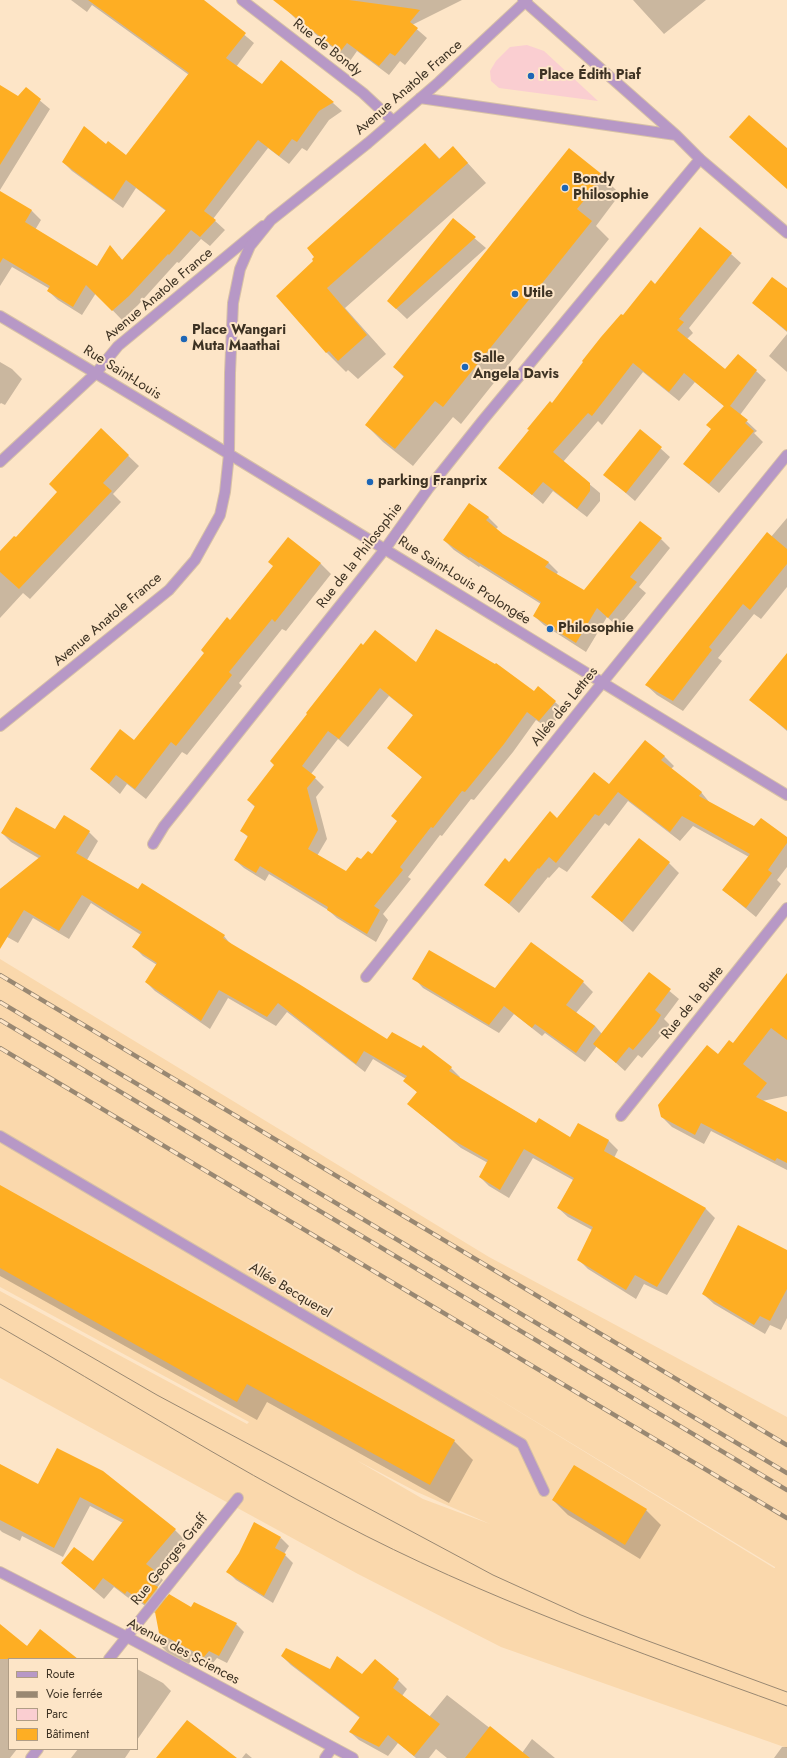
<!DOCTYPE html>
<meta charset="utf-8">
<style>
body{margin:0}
#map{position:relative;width:787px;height:1758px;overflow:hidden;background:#fde5c7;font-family:Jost,sans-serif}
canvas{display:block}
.legend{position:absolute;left:8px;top:1658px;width:130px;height:92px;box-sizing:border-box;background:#fde5c7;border:1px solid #b09d85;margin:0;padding:5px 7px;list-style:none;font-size:12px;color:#3d3223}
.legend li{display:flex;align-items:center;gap:8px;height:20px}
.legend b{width:20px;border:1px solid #b09d85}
</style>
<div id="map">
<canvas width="787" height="1758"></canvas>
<ul class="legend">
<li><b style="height:5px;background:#b798c6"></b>Route</li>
<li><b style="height:5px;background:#998872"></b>Voie ferrée</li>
<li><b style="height:11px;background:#faced1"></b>Parc</li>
<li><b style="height:11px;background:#feae23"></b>Bâtiment</li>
</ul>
</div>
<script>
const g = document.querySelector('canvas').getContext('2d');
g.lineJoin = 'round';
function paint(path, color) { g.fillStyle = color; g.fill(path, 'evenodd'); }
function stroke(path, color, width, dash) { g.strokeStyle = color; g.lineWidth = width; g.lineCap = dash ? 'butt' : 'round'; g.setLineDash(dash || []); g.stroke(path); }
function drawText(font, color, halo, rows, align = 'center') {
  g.font = font + ' Jost,sans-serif'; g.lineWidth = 4; g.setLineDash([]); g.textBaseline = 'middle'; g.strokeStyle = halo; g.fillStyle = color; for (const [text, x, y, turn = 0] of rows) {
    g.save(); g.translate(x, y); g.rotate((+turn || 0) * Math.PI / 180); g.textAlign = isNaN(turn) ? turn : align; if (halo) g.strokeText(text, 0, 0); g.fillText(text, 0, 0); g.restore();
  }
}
paint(new Path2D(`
 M0,959l489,298 298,160v331l-286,-101 -143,-73 -358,-196v-87l247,133 2,-2 -249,-135zM474,1384l301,183v1h-1zM356,1460l61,32 73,32 -67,-25z`), '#fad8ac');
paint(new Path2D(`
 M527,45l17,6 54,50 -99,-13 -8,-7 -1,-10 6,-10 14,-14z`), '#faced1');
paint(new Path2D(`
 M71,0h132l51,43 -18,24 26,19 71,17 9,8 -13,9 -22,31 -5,-3 -13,16 -21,-16 -55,71 12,11 -15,16 -9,-7 -22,24 -2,-1 -39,43 -16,15 -26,-27 -14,22 -24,-15 -10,-9 2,-2 -38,-22 -12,19v-74l9,-15 23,14 9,9 -6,10 63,38 21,-12 4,5 43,-50 -30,-23 -13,20 -51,-37 -9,-9 44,-17 19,11 63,-81 -97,-70 -5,7z
 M282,0h180l-50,25 15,13 -22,27 -5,-4 -11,14 -32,-24 -7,10 -54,-42 -10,-10z
 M633,0h73l-42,34z
 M0,86l18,12 8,-9 24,20 -50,81z
 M425,144l15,15 13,-12 33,36 -141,125 41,46 -28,25 -10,-9 -2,2 -19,-19 -49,-57 37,-35 1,-4z
 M603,177l17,17 -24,32 13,13 -148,185 -8,-7 -40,49 -30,-24 -17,-17 38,-48 -10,-10z
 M453,220l33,28 -79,71 -19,-18z
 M731,254l10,9 -52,65 4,5 -6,6 39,31 30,1 10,9 -26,35 17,16 -3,2 9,9 -44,51 -35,-29 28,-34 13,-23 -30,-25 -16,19 -36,-29 -41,53 -4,-4 -35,41 37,31v8l-13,16 -34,-26 -10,13 -43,-36 124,-151 32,-32z
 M787,290v42l-34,-29z
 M787,334v38l-18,-16z
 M0,362l12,7 10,10 -17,26 -4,-2 -1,1z
 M101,430l38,36 -26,28 8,8 -91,97 -7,-6 -23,25v-65l16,-14 42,-46z
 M640,430l30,27 -35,44 -30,-26z
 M488,517l10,10 -2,2 7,6 45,27 10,10 -2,3 28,16 77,-52 9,9 -31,39 7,6 -28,34 -11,-10 -21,35 -42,-27 -10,-9 7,-12 -61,-38 -1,1 -25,-17 -10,-10z
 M787,518v69l-26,32 -7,-5 -36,44 4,3 -39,50 -26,-16 -11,-10z
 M288,538l33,26 10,10 -45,57 -4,-2 -43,54 3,3 -55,69 -5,-3 -36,47 -19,-15 -7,10 -29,-25 43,-28 140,-174z
 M416,664l118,28 21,10 9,8 -15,19 -13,-9 -23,32 -39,48 -3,-1 -29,37 -2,-1 -32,42 3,2 -28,35 5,6 -12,22 -39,-24 -9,-8 -59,-36 -4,7 -21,-13 -9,-8 14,-22 -7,-7 13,-24 -7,-7 27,-35 33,-51zM389,696l25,20 -26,32 35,30 -25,44 -26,34 -11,5 -14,12 -30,-17 10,-17 -11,-42 8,-10 -13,-13 27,-35 10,8z
 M787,686v45l-36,-31z
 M664,756l10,10 -3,3 30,23 9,11 45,24 32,12v28l-10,13 4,4 -25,33 -33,-27 26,-33 -56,-31 -13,15 -52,-40 -19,25 -4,-3 -38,49 -8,-5 -10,11 -1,-1 -29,36 -33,-29 71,-65 52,-33z
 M64,816l25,16 9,9 -11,19 51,31 86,45 8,10 155,95 34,9 2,-4 28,22 9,9 -1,1 78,46 34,14 7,-14 31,17 9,9 -4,8 92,51 9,9 -48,77 -23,-11 -8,15 -48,-30 -9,-9 13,-30 -24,-13 -10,-9 15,-28 -40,-22 -24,40 -20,-12 -9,-9 8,-14 -27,-15 -53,-44 10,-11 -13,-12 1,-2 -33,-20 -8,13 -78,-60 -11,14 -48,-28 -18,31 -55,-38 -9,-9 11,-17 -14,-9 -9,-9 7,-12 -50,-32 -22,36 -36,-21 -15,25 -18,-10v-44l40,-30 -29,-17 -9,-9 53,-2z
 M639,840l30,23 10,10 -46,59 -40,-35z
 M531,944l52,38 10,10 -17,21 19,13 7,8 47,-60 30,25 -15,20 6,6 -28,33 -4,-3 -13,16 -28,-25 -12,16 -40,-29 -3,3 -28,-22 -15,19 -76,-45 -9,-10 81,11z
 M787,975v121l-25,5 25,12v57l-76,-39 -7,13 -32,-17 -10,-10 56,-62 15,-10z
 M0,1186l454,255 19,19 -24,43 -182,-101 -10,18 -257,-144z
 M787,1252v66l-6,12 -11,-5 -5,9 -51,-30 -11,-10z
 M0,1465l39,21 63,-14 73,58 10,10 -29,33 7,7 -6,8 10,10 25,11 44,15 8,8 -17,31 -10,-5 -5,6 -17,-9 -7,10 -18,-10 -8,-8 -6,-36 -1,2 -18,-13 -2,3 -21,-16 -10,12 -42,-36h31l30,-40 -33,-17 -27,51 -41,-21 -2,5 -18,-9 -2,-2z
 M553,1500l93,10 15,15 -21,34 -72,-44z
 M281,1538l8,8 -5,8 9,9 -20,40 -37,-23 -8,-8z
 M0,1625l24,20 52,14h-67v90h8l-7,9h-10z
 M282,1656l48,14 68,10 9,9 -5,7 27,21 18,-22 75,58 10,-14 23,19h-108l-11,-9 -7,9h-13l-18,-15 -10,13 -29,-16 -9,-8 10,-14 -69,-53z
 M137,1669l26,14 8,8 -34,49z
 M782,1747h5v11h-13z
 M78,1749h53l-6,9h-54z
 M246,1753l6,5h-10z`), '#0003');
paint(new Path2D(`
 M88,0h116l42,33 -20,25 36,26 19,-24 53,42 -15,9 -22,31 -5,-3 -13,17 -21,-16 -54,71 12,9 -16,17 -9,-7 -22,25 -1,-1 -39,42 -17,15 -26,-26 -13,22 -26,-16 3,-5 -47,-28 -3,5v-72l32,19 -7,12 72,44 13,-21 12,15 44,-50 -40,-30 -13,20 -51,-38 22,-36 22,18 2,-3 18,14 63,-82z
 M273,0h76l66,9 5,1 -10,12 8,6 -23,28 -5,-3 -11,13 -32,-23 -7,9z
 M0,85l18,11 8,-9 15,12 -41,66z
 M749,115l38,33v41l-58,-52z
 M425,143l14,16 14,-13 15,17 -141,125 40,47 -29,26 -9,-10 -3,2 -50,-57 37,-35 -1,-2 2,-2 -7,-9z
 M569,148l35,28 -27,33 15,12 -149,186 -8,-6 -40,48 -30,-24 39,-49 -11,-9z
 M453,218l23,19 -80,72 -9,-8z
 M700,227l32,26 -53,66 5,3 -7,8 48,39 13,-15 19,16 -27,36 18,14 -3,3 9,8 -45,53 -26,-20 28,-35 -5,-4 18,-19 -40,-33 -15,19 -36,-29 -41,53 -4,-3 -35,39 37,31v8l-13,18 -34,-27 -11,13 -34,-27 31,-38 -2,-1 23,-28 2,2 31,-41 -1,-1 19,-24 20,-23 2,1 28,-35 4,4z
 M772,277l15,11v43l-35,-28z
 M101,428l28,27 -26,28 9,8 -93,98 -19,-17v-21l14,-15 2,1 41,-45 -8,-8z
 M640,429l22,18 -36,46 -23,-18z
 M469,503l20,14 -3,3 17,14 46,28 -4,5 39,23 56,-69 22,17 -32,39 7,5 -29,36 -11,-10 -21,35 -43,-27 8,-14 -71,-45 -1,1 -26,-18z
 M767,532l20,17v15l-37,46 -7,-6 -34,43 3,3 -39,51 -28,-16z
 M288,537l33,26 -46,59 -3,-3 -43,53 3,3 -56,71 -5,-4 -36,47 -19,-14 -7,9 -19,-15 30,-40 14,11 70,-87 -3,-3 26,-33 3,3 43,-54 -5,-4z
 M436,629l59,35 1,-1 38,28 4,-5 18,15 -17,20 -12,-9 -23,32 -39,48 -3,-1 -29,37 -2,-1 -31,40 3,3 -29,36 6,4 -13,24 -40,-24 1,-3 -68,-41 -4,7 -22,-13 14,-24 -8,-5 15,-25 -8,-6 27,-35 -4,-4 37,-47 -1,-1 55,-70 2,2 12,-15 41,32zM380,688l33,27 -26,33 35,29 -31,39 6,5 -25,33 -4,-3 -7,8 -4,-2 -11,14 -38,-22 10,-19 -11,-42 9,-11 -14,-11 26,-35 11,8z
 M787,653v77l-38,-30z
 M645,740l20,16 -4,4 41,32 -3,4 55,30 7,-8 26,19v6l-19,27 4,3 -26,35 -24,-18 28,-36 -68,-38 -12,16 -52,-40 -19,24 -4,-2 -39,49 -7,-6 -10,12 -1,-1 -29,36 -25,-19 21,-27 4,4 41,-51 7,7 37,-46 15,12z
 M16,807l39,22 9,-14 26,16 -14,22 62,36 4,-6 83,52 -2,3 9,6 67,40 88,55 5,-7 29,16 2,-3 29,22 -3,4 87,52 3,-5 31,19 8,-14 31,17 -5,11 102,57 -49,79 -22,-12 -9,15 -49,-30 16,-33 -36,-19 17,-30 -50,-29 -24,41 -21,-13 9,-17 -37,-21 -44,-35 10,-12 -14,-11 4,-5 -43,-25 -8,13 -78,-61 -11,14 -48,-27 -18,31 -56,-39 12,-19 -25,-16 10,-15 -60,-37 -23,36 -35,-21 -24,39v-60l41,-33 -40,-23z
 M639,838l31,24 -48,60 -31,-25z
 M531,942l53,39 -18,24 29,21 -19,27 -41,-29 -3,4 -28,-22 -15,19 -77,-46 17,-29 66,38z
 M649,972l22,17 -16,21 6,5 -5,8 -23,27 -4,-3 -13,16 -23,-19z
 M787,973v67l-16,-12 -28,36 24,19 -11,14 31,15v51l-10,-5 -2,3 -74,-38 -6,12 -34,-18 -3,-12 49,-60 11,9 11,-14 4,3z
 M0,1185l455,255 -25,45 -183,-101 -10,18 -237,-134z
 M738,1225l49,25v39l-17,32 -10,-5 -6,9 -52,-31z
 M57,1448l46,23 73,58 -30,35 8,6 -8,10 12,7 -13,17 -18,-13 -2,3 -22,-16 -9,12 -33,-27 13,-16 19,14 31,-41 -44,-23 -26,51 -54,-28v-56l38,20z
 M574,1465l73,44 -22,36 -73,-45z
 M254,1522l27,15 -6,11 11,6 -22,42 -38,-24 13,-19z
 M169,1594l22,13 3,-5 43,21 -18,33 -10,-5 -5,6 -45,-24 -4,-21z
 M0,1624l27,22 13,-17 38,30h-78z
 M286,1648l44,21 7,-13 25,18 13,-15 24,20 -6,9 47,36 -26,32 -26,-21 -9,12 -30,-15 11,-15 -79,-61z
 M187,1720l50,38h-81z
 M490,1726l40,32h-65z`), '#feae23');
const minor = new Path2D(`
 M0,316c264,157 524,320 787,479
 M0,462l96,-89 22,-27 145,-120
 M153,844l11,-18 221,-277 43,-60 55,-69 217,-261
 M366,977l219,-273 202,-249
 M621,1116l166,-208
 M0,1136l522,308 22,47
 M0,1572l127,65 226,121
 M109,1659l129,-161
 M31,1758l7,-9
 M325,1758l7,-10`);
const tertiary = new Path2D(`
 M242,0l121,93 30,28
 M523,0l153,135 24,24 87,74
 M420,98l256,37
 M0,726l169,-136 26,-30 25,-45 5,-23 4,-38 1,-81 3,-70 7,-34 10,-23 21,-26 97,-77 71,-61 88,-82`);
stroke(minor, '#d7c1a6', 12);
stroke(tertiary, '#d7c1a6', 12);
stroke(minor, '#b798c6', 10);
stroke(tertiary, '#b798c6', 10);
stroke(new Path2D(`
 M0,1304l157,91 336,180 88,40 59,23 147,54
 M0,1327c113,65 224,135 339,195 144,76 296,129 448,184`), '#998872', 1);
const rail = new Path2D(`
 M0,975l787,470
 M0,1002l787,471
 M0,1020l787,470
 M0,1048l787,470`);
stroke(rail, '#998872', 4.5);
stroke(rail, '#fde5c7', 3, [9]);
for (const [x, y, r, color] of [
 [531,76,4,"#1d66b6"],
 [565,188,4,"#1d66b6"],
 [515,294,4,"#1d66b6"],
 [184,339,4,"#1d66b6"],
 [465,367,4,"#1d66b6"],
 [370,482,4,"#1d66b6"],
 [550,629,4,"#1d66b6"]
]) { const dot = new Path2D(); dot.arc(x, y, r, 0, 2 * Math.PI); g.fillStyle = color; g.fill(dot); stroke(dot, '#fde5c7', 1.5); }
drawText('14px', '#3d3223', '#fde5c7', [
 ["Rue de Bondy",327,48,38],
 ["Avenue Anatole France",409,88,-41],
 ["Avenue Anatole France",159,295,-40],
 ["Rue Saint-Louis",122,373,32],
 ["Rue de la Philosophie",360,556,-52],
 ["Rue Saint-Louis Prolongée",464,581,32],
 ["Avenue Anatole France",108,620,-40],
 ["Allée des Lettres",565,707,-51],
 ["Rue de la Butte",693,1003,-51],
 ["Allée Becquerel",290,1291,31],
 ["Rue Georges Graff",170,1560,-51],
 ["Avenue des Sciences",183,1652,28]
]);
drawText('bold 14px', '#3d3223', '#fde5c7', [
 ["Place Édith Piaf",539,76],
 ["Bondy",573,180],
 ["Philosophie",573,196],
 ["Utile",523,294],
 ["Place Wangari",192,331],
 ["Muta Maathai",192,347],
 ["Salle",473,359],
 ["Angela Davis",473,375],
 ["parking Franprix",378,482],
 ["Philosophie",558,629]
], 'left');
</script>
